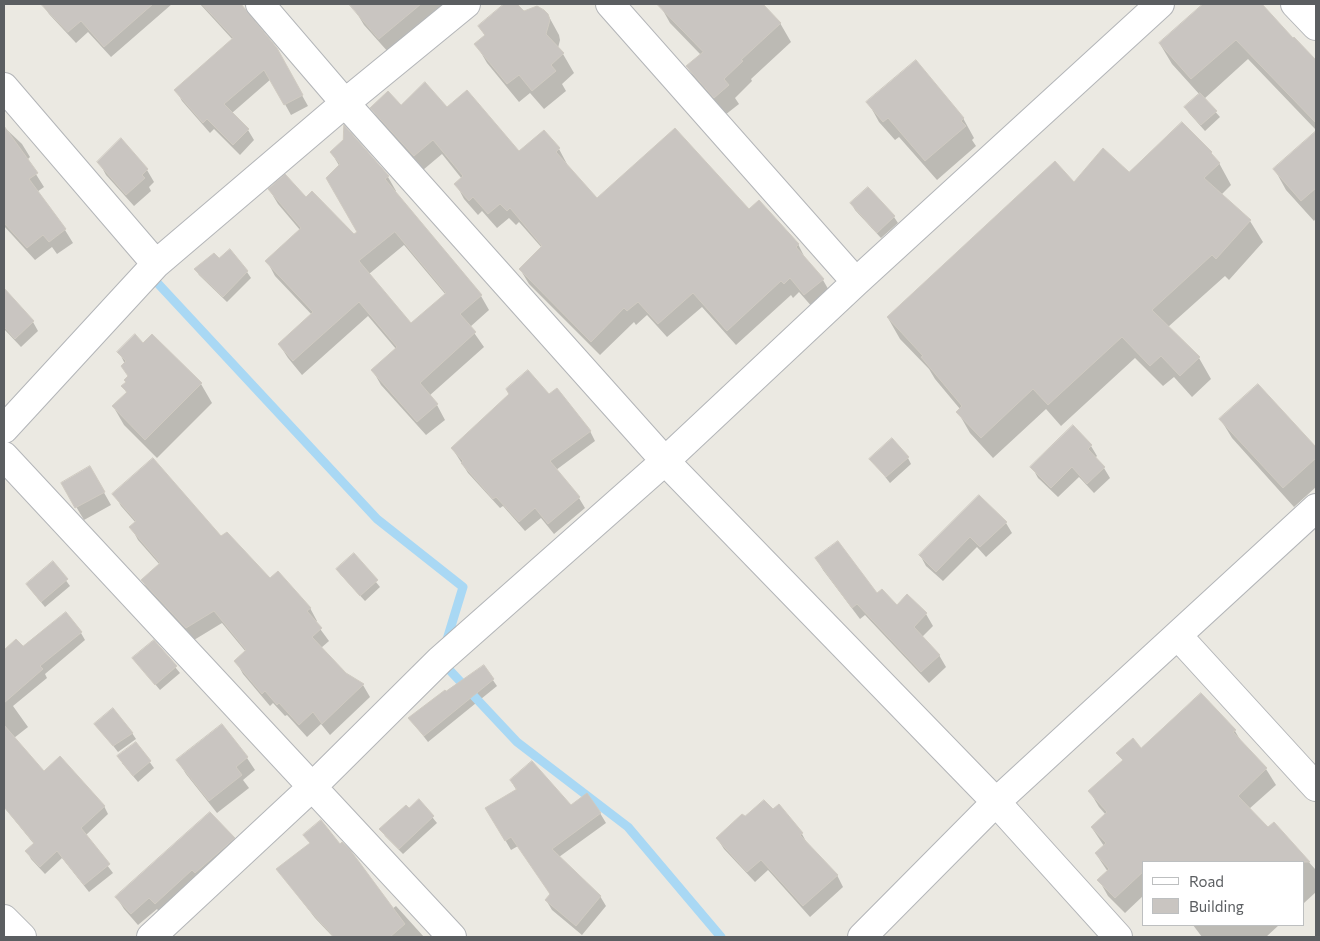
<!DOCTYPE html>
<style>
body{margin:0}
#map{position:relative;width:1320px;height:941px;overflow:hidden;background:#ebe9e2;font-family:Commissioner,sans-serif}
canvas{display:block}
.frame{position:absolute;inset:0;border:5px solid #5b5e61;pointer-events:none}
.legend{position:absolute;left:1142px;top:861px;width:162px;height:65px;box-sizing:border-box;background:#fff;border:1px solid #bdbfc0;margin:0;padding:6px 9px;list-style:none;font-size:15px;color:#5b5e61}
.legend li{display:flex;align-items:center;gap:10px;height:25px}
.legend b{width:25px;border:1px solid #bdbfc0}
</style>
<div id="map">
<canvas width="1320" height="941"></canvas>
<div class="frame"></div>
<ul class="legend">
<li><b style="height:6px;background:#fff"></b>Road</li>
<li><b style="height:14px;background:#c9c5c1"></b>Building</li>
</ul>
</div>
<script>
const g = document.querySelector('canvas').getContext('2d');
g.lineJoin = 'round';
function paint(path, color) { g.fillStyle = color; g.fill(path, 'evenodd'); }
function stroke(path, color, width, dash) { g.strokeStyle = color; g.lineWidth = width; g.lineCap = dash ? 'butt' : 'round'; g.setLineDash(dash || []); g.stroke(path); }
paint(new Path2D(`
 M42,4h130l-61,53 -23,-25 -12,11 -27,-29z
 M200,4h39l37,45 32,57 -17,9 -20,-36 -39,34 16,17 6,10 -14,15 -26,-26 -4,4 -28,-32 -6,-11 57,-50z
 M363,4h85l-59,49 -25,-28 -9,-15z
 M506,4h9l8,8 25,3 11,20 1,5 -2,8 5,6 11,19 -12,11 4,7 -22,18 -14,-16 -11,9 -32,-39 -11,-19 9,-8 -5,-9z
 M661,4h100l19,19 11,19 -40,37 1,2 -17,17 4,6 -14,11 -27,-30 -11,-19 14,-11 -31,-32 -10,-18z
 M1205,4h55l33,36 1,-1 22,23v68l-68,-71 -44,40 16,18 -15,14 -16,-18 -4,-6 15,-12 -28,-31 -12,-20z
 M868,102l95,16 11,20 -2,2 4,6 -39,34 -38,-43 -4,3 -16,-18z
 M401,107l46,2 72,44 25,-22 15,18 8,15 -1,1 31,35 152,10 49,34 8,16 17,20 8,14 -17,15 -15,-17 -6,6 -2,-3 -55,50 -34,-38 -35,30 -20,-22 -11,10 -2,-3 -34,33 -71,-71 -9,-15 22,-21 -23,-26 -3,3 -7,-7 -12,10 -15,-17 -4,4 -14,-16 -8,-15 6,-5 -20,-25 -19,16 -43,-47 -8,-15z
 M5,128l17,16 8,13 -3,3 17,27 -7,5 28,38 8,13 -16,11 -5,-7 -17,13 -31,-34v-96z
 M345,128l43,49 8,14 -1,1 86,104 8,14 -19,17 14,20 -55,49 8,9 8,15 -19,15 -45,-50 -8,-14 23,-22 -28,-33 -66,59 -14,-17 -9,-14 33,-29 -37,-39 -8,-15 33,-31 -22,-26 -9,-15 37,10 48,37 4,-4 -18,-65 -9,-15 13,-12zM404,245l42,50 -35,29 -42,-50z
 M1316,133v85l-2,3 -28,-31 -11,-20z
 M121,140l26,30 7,12 -5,5 2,4 -17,15 -28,-31 -7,-13z
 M1219,163l12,22 -10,10 29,26 13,21 -34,38 -4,-4 -57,51 31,31 12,21 -19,18 -18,-20 -11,9 -28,-28 -74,68 -15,-17 -53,49 -23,-25 -12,-21 2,-3 -25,-30 -6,-10 -29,-30 -12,-21 186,-134 55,-11z
 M852,204l42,13 4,6 -17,15 -26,-28z
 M219,260l28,12 4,6 -24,24 -28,-27 -4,-6z
 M4,290l29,32 5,9 -17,16 -17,-18z
 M143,344l58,40 11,19 -55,55 -33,-33 -11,-19 14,-12 -4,-8 4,-3 2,-6 -6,-10 2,-3 -6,-12z
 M1258,386l58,63v38l-22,20 -62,-69 -11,-18z
 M548,396l42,35 5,10 -39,29 23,28 6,10 -31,26 -13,-16 -16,13 -22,-25 -3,2 -32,-35 -16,-25z
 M1091,446l6,10 -2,2 9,10 6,10 -16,15 -15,-16 -21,20 -20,-19 -6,-11z
 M908,458l3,6 -21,19 -19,-24z
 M90,468l21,37 -27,15 -22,-37z
 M114,494l107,44 49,42 40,28 7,13 -2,1 14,19 -8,7 24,26 18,11 7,12 -40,38 -9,-11 -14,13 -20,-22 -2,1 -12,-13 -3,3 -27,-32 -7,-13 10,-9 -24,-29 -28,17 -45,-48 -7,-12 18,-15 -22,-25 -7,-13 5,-4 -15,-17z
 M1006,523l6,10 -26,24 -9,-10 -34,34 -17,-15 -6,-11z
 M354,555l26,32 -15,14 -24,-26 -4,-6z
 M817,559l80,48 10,-11 19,18 7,12 -11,11 17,18 7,12 -17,16 -64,-68 -5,4 -37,-49z
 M53,563l17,23 -25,21 -14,-17z
 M81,633l4,7 -40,34 2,4 -34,28 15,21 -14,11 30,34 60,34 4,8 -23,22 28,37 -24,19 -27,-34 -17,16 -14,-15 -4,-8 7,-7 -30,-37v-156l12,-10 7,7z
 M154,642l26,31 -20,17 -26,-31z
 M484,667l13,19 -69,56 -14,-18 32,-31z
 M96,724l36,9 4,6 -18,13z
 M1235,731l7,12 24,26 10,16 -27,24 19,20 6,-6 41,46 1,23 -12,11v-41h-160v33l-19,18 -17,-17 -9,-16 9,-8 -12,-18 8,-8 -12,-18 14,-13 -7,-8 -9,-15 33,-31 -5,-8z
 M136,743l18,25 -16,14 -16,-19z
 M247,758l8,12 -12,10 6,8 -32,25 -31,-39 -8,-13z
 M511,781l59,26 30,6 6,10 -47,34 41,39 6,10 -24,29 -30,-25 -6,-10 5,-5 -33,-49 -7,4 -24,-41 30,-18z
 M419,801l18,22 -34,31 -18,-18 -4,-7z
 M779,806l23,28 6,11 29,30 6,12 -33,30 -42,-47 -13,12 -31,-33 -7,-11 27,-20 28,-7z
 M305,835l87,74 4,-3 28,31h-91l-18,-19 -37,-48 33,-26z
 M234,838l6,12 -78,65 -5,-6 -19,16 -14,-16 -7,-11z
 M1193,925h86l-13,12h-64z`), '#0003');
stroke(new Path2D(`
 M150,275l227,244 86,68 -18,59
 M442,662l75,80 111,85 93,110`), '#a9d8f4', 9);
const building = new Path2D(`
 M41,4h112l-49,43 -23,-26 -13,11z
 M202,4h39l36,44 26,47 -19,10 -20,-35 -40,34 25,25 -16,16 -26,-26 -4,4 -29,-33 59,-52z
 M349,4h72l-42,35z
 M504,4h13l7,7 13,-5 7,4 4,4 2,6 -4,14 18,19 -13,12 5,6 -24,20 -13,-16 -12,9 -33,-40 11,-9 -7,-9z
 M657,4h106l18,19 -40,37 2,1 -19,18 5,6 -15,13 -28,-32 17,-14z
 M1203,4h59l31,34 1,-1 22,23v63l-80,-83 -45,39 -32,-36z
 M916,60l48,58 -3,3 5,5 -41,35 -37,-43 -5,4 -17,-20z
 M425,82l22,25 20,-17 52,61 25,-21 16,18 -4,4 41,46 78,-70 74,81 10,-9 40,44 -3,3 28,32 -20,16 -14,-17 -6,6 -3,-3 -54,50 -34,-38 -35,31 -20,-22 -11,9 -3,-3 -33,34 -72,-73 23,-23 -32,-38 -3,3 -7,-7 -12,10 -15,-17 -4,4 -15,-17 9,-8 -30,-36 -19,16 -44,-48 18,-17 13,14z
 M1200,93l17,18 -16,14 -17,-18z
 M1182,122l30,30 -1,1 9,10 -16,15 47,42 -35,39 -4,-4 -60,55 48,47 -20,19 -19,-20 -11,10 -28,-29 -74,68 -15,-16 -52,49 -25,-26 6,-6 -41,-49 2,-1 -36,-39 168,-156 19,21 29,-34 26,24z
 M344,125l45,51 -4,3 97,116 -22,19 16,18 -56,51 18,21 -21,18 -46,-52 26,-23 -38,-45 -66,59 -15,-17 35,-32 -48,-51 36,-33 -33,-39 17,-15 21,23 6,-6 42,43 3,-2 -31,-54 14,-14 -10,-12 13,-12zM395,232l51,61 -35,30 -52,-62z
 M4,126l34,47 -9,6 37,50 -17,13 -6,-7 -16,13 -23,-25z
 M1316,131v57l-15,13 -28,-32z
 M121,138l27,31 -6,6 3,3 -19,17 -29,-33z
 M868,187l27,29 -18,17 -27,-30z
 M230,249l18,22 -25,26 -29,-28 20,-16 5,5z
 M4,288l30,33 -19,18 -11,-12z
 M135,334l8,9 9,-9 50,49 -57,57 -33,-34 15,-14 -6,-6 5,-4 -2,-2 4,-4 -7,-10 5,-5 -9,-9z
 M528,370l21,24 8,-6 34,43 -41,30 30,36 -32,27 -13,-16 -16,14 -23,-25 -3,2 -32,-36 2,-2 -12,-13 58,-54 -3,-5z
 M1258,384l58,63v11l-33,30 -64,-69z
 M1073,425l19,20 -4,4 17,18 -18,17 -15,-17 -21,21 -21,-21z
 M892,438l17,19 -23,20 -17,-18z
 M153,458l68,78 6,-4 43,46 8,-7 33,37 -4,3 15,17 -10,9 34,36 18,11 -42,40 -9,-12 -14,13 -20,-22 -2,2 -12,-14 -3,3 -28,-33 12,-11 -32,-39 -28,17 -45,-48 19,-17 -31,-36 7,-6 -24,-27z
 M90,466l15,26 -30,16 -14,-25z
 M979,495l28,27 -27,25 -10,-10 -34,35 -17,-17z
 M838,541l39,52 5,-4 15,16 10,-11 20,19 -13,14 26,28 -19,17 -64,-68 -5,4 -37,-50z
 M354,553l24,27 -18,16 -24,-27z
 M53,561l15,18 -27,23 -15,-18z
 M66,612l16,20 -42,34 3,3 -39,34v-53l12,-11 7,7z
 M154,640l23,26 -22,19 -23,-27z
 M484,665l10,14 -70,57 -16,-18 37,-28 1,1z
 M1201,693l35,37 -3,2 34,36 -29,28 30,31 6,-5 36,40h-166v9l-29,27 -18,-18 12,-11 -14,-16 11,-10 -15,-16 16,-15 -19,-21 35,-31 -7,-7 17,-15 8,10z
 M113,708l20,25 -20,13 -19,-22z
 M222,724l26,33 -12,10 6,8 -33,26 -33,-41z
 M4,725l40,46 16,-15 45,50 -24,22 29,36 -26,21 -27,-34 -17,16 -15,-16 9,-8 -30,-36z
 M136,742l15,19 -18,15 -16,-20z
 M532,761l39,44 16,-12 14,20 -49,36 49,47 -25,30 -31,-26 5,-6 -39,-57 -6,4 -20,-33 32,-19 -7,-9z
 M419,799l15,17 -35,33 -20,-20 27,-24 3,3z
 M764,800l9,9 6,-5 24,29 -3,2 38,40 -35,31 -42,-46 -14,12 -31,-34 26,-24 3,2z
 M210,812l25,26 -40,35 -3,-3 -37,34 -6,-6 -18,16 -16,-17z
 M321,820l19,24 2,-2 9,9 54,73 -15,13h-56l-24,-26 -34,-42 34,-26 -7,-8z`);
paint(building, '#c9c5c1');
stroke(building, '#cfcac1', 1);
const street = new Path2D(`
 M260,4l85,99 320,358 331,341 122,135
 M610,4l246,278
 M1295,4l21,22
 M4,87l152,177
 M4,429l152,-165 189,-161 121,-99
 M4,456l448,481
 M1178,636l138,151
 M4,919l18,18
 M151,937l160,-149 129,-128 225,-199 191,-179 304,-278
 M862,937l134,-135 320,-294`);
stroke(street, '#b3b5b8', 30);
stroke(street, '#fff', 28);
</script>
